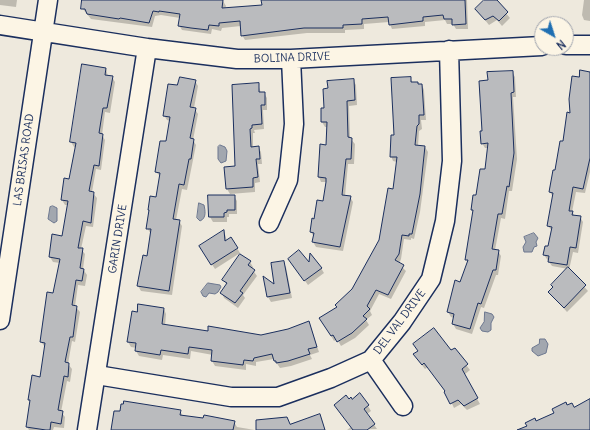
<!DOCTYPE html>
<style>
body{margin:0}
#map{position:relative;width:590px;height:430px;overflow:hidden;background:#eee9dd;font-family:Delius,sans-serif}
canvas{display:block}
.north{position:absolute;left:534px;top:16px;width:40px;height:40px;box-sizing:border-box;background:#fcf5e5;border:1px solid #a2a6af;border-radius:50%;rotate:141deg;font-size:11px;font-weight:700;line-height:16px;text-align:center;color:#1b2f5e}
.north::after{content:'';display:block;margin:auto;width:14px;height:18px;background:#1f6fb2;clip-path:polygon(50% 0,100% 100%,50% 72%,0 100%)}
</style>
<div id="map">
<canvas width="590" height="430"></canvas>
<div class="north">N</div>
</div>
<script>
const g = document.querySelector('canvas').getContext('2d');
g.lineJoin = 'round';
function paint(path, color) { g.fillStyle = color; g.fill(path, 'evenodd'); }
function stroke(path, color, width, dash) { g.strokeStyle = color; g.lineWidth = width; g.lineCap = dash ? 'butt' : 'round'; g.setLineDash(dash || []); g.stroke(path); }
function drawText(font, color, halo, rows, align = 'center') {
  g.font = font + ' Delius,sans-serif'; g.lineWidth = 3; g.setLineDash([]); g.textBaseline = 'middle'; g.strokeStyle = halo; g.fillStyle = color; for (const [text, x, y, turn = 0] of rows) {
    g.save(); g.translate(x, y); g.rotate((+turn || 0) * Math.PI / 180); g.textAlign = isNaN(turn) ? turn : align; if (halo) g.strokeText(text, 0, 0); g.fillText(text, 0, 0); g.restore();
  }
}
const water = new Path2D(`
 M220,145l5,2 2,4 -1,10 -5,2 -3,-4v-12z
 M199,203l5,2c1,5 3,13 -4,16l-3,-3z
 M53,206l4,2v13l-3,2 -6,-4 2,-12z
 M534,233l4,5 -2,4 1,4 -3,1 -2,5h-8l-1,-5 3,-5 -2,-5z
 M208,283l12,2 1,2 -3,5 -3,2 -6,-1 -3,4 -3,-1 -2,-4z
 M485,312l7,2 2,3 -3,6v7l-3,2 -6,-1 -2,-3 4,-6z
 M540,339h5l3,5 -2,9 -8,3 -6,-5v-3l7,-4z`);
paint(water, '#a2a7af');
stroke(water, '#6c778f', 1);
paint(new Path2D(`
 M0,0h17l-1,7 -16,-2z
 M83,0h137l3,1 3,5 -1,3 38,-3 19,-6h185l1,29h-12l-3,-5h-6l-2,-4 -20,2v4l-33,3 -3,-7 -25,2v5l-19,1v3h-38l-62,7 -3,-5 -1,-9 -19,2 -1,3 -9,-2 -1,5 -29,-4 -3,-5 1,-7 -19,-3 -6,1 -3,11 -61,-8 -9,-11z
 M485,0h10l15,18 -8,8 -5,-6 -8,5 -13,-16z
 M584,0h6v21l-6,-1 -2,-5z
 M83,65l23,3 2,9h4l3,5 -5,31 -5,-1 -3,23 3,5 -4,30 -5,-1 -4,23 5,6 -4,29 -7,-1 -5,23 4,5 -2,15 4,6 -2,11 -7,-1 -3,21 5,6 -5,30 -3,-1 -4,23 4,5 -2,13 -3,-1 -6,31 4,5 -1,11 -10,-1 -1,3h-24l-2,-3 14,-49 4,-31 -4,-5 13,-47 6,-32 -7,-1 -3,-5 13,-20 5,-32h-3l-3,-5 8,-20 6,-32 -2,-1 -3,-5z
 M512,72l3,5 1,20h-3l4,62 -5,32h-3l-4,28 -4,-1 -6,32 3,1 3,5 -3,19h-2l-12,33 -3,-1 -9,27 -16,-5 -3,-5 1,-6 -3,-1 -3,-5 8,-30 5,1 7,-21 -2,-3 8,-46 -2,-4 13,-39 4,-22h-4l-3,-5 7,-62z
 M590,74v98l-5,21 -9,-1 -4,20 3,4 5,1 3,5 -5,31 -5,-1 -4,18 19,21 -21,21 -18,-20 4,-4 -1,-3 16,-16 -16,-3 -8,-11 5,-8 3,-16 -4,-5 5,-29 -3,-5 30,-114z
 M410,78l3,5 9,2 2,5 2,30h-5l1,9 -3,2 -1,15 7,1 3,5 -8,60 -6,27 -3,-1v2l-7,-1 -3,20 -2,5 7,7 -15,28 -12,-5 -9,17 2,4 -6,5 3,5 -14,13 -14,8 -4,-7 -3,2 -13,-22 17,-11 15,-19 27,-49 14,-50 3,-28 -4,-1 -2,-5z
 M353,80l3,5 1,20 -8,1 1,32 5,6 -1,20h-6l-3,32 5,1 3,5 -10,49 -27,-4 -3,-5 1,-5 -3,-5 13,-30 3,-20h-6l-2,-5 7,-31 1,-19h-2l-3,-5v-13h3z
 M195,81l3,5 -4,22 4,6 -5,26 3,5 -9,45 -5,-1 -6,31 3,1 3,5 -10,69 -31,-4 -3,-5 10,-29 3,-23 -4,-6 10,-30 4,-21 -5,-5 10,-29 4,-22 -3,-1 -3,-5 14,-29z
 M258,84l3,9h3l3,5v12h-4l1,19 -10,1 1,3h-2v15l5,-1 3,5 1,12h-4l2,18 -5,1v9l-25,2 -3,-5 9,-22z
 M209,196h25l3,5v13h-8v3h-2v5h-14l-3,-5z
 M224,231l3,10 4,-3 9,15 -25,16 -15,-23z
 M289,259l32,9 3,5 -16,12z
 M250,262l3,5 -1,2 5,7 -14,19 2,3 -7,10 -14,-10 -2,-5 5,-8 -4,-5z
 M283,262l3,5 6,31 -21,4 -3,-5 7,-11z
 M164,309l2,5 -1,12 44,6 52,4 28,-6 20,-8 10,30 -9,3 2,4 -21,7 -11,2 -6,-9 -18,3v4l-10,-2v6l-31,-4 -3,-5 1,-6 -22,-4 -1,8 -27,-4 -1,5 -23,-4 -3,-5 1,-3 -6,-1 -3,-5 10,-29z
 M454,349l16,21 -6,5 16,29 -13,6 -6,-6 -7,4 -8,-17 -18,-24 -3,2 -7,-9 33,-8z
 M349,400l19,6 3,5 -4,3 10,15 -30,1 4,-3 -16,-22z
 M180,411l3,5 51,6 3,5 18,3h-143z`), '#0003');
const building = new Path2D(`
 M82,0h141l-1,8 40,-3 -1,-5h204l1,24 -14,1v-6h-8l-1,-4 -20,2v4l-34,4 -1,-8 -26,2v5l-19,1v3h-39l-63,8 -1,-15 -21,2v3l-10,-1 -1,5 -17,-2 -13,-2 2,-12 -21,-3v1l-6,-1 -4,12 -29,-5 -1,1 -32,-5 -2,-5h-4z
 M484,0h13l11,12 -9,9 -6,-5 -8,4 -10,-11z
 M82,64l24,4 -1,7 8,1 -6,32h-4l-4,25 4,1 -4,32 -5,-1 -5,26 5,1 -3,31 -8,-2 -5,27h5l-3,20 4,1 -2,12 -6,-1 -4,25 5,1 -4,31h-3l-5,25 4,1 -1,14 -4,-1 -6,34 5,1 -2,13 -10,-2 -1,8h-4l-20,-3 4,-27h-2l4,-25 8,2 5,-34 -5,-1 7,-50 6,1 7,-34 -11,-2 3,-23 10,2 6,-35 -7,-1 3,-22 5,1 7,-36 -6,-1z
 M580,70l10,2v86l-7,31 -10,-2 -4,24h4l-1,4 9,1 -5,32 -6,-1 -3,18 -19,-3 1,-6 -6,-1 2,-9h3l4,-19 -5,-1 6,-33 -4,-1 4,-22h2l5,-29h3l4,-29 3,1 -1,-14 3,-23 7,1z
 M513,71l1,21 -3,1 3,60 -5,34 -2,-1 -5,28h-4l-6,35 7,1 -3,20h-3l-12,34 -3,-1 -8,26 -18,-5 2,-10 -7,-2 8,-32 5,2 8,-22h-3l8,-50h-2l2,-15h3l4,-26h5l3,-26 -7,1 -1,-13h2l-3,-50 9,-1 -1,-8z
 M180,77l16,3 -6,27 6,1 -6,30 4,1 -3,20h-2l-5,26 -5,-1 -6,35 7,1 -11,71 -32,-5 6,-31 4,1 4,-27h-5l3,-19h-1l2,-14 6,1 4,-24 -5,-1 5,-31h6l4,-24 -7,-1 5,-32 9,1z
 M411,77v5h7v2h4l2,31h-5v9l-2,2 -2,19 10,1 -5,48 -8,40h-3v2l-7,-1 -3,19 -4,6 9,5 -16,30 -12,-5 -9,16 3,3 -7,7 4,3 -15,14 -15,9 -4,-7 -2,1 -12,-18 18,-11 -2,-2 17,-16 27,-49 9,-52 5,1 4,-32h-7l1,-22h3l-3,-57z
 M354,79l1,21 -8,1 1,36 4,1 -1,21h-5l-4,36 9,1 -11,51 -28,-5 2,-9 -4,-1 2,-14 2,1 3,-19 6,1 3,-19v-4l-8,-1 2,-33 6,1 1,-23h-6v-14h3l-1,-19 5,-1 -1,-7z
 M259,83v9h6v13h-4l1,19 -10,1v3l-2,1 1,18 8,-1 1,13h-4l2,18 -5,1v9l-27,2 -2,-22 11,-1 -3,-81z
 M208,195h27v15h-8v2l-3,1v4h-15z
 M224,230l1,11 6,-4 7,11 -27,17 -12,-19z
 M299,250l10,12 1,-9 12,15 -18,13 -16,-22z
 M240,254l11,7 -3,4 7,5 -15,21 3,2 -8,10 -15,-10 7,-10 -5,-3z
 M284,261l6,32 -23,4 -4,-21 11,8 -3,-21z
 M568,267l18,18 -22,23 -16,-16 5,-5 -2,-2z
 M138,304l26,4 -2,16 46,7v-5l53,9 27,-6 21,-8 8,26 -9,2 2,5 -22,7 -12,2v-2h-2l-2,-7 -18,4 -1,3 -9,-1 -1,5 -32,-4 1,-11 -23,-3 -1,7 -27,-4 -1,5 -25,-4 1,-8 -9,-1 5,-31 5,1z
 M434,328l17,22 4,-2 13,16 -6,5 16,29 -14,8 -6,-6 -8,4 -6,-12 1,-1 -21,-28 -2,2 -9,-11 5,-3 -5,-7z
 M360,393l9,12 -5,4 11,15 -8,6h-14l-19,-25 12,-10 3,4 2,-2 1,2z
 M590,399v31h-73l10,-4 -2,-3 10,-5 1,3 18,-8 -2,-4 14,-7 1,3 5,-2 2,4z
 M124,401l57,9 -1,5 23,3 1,-3 31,6 -2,9h-122l3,-19h6l1,-7h2z
 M320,414l5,16h-69v-10l31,-3 3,7z`);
paint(building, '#babbbe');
stroke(building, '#1b2f5e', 1);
const minor = new Path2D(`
 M0,25l147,23 90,11h54l251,-13
 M566,45h24
 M269,223l19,-43 6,-56 -3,-65
 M0,320l48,-320
 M371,360l32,46
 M97,375l134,22h47l53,-19 40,-18 31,-38 29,-43 14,-58 7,-60 -3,-111
 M87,430l60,-382`);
stroke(minor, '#1b2f5e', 21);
stroke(minor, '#fcf5e5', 18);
drawText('11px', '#1b2f5e', '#fcf5e5', [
 ["BOLINA DRIVE",292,58,-2],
 ["LAS BRISAS ROAD",24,160,-82],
 ["GARIN DRIVE",118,239,-81],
 ["DEL VAL DRIVE",400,322,-53]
]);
</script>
